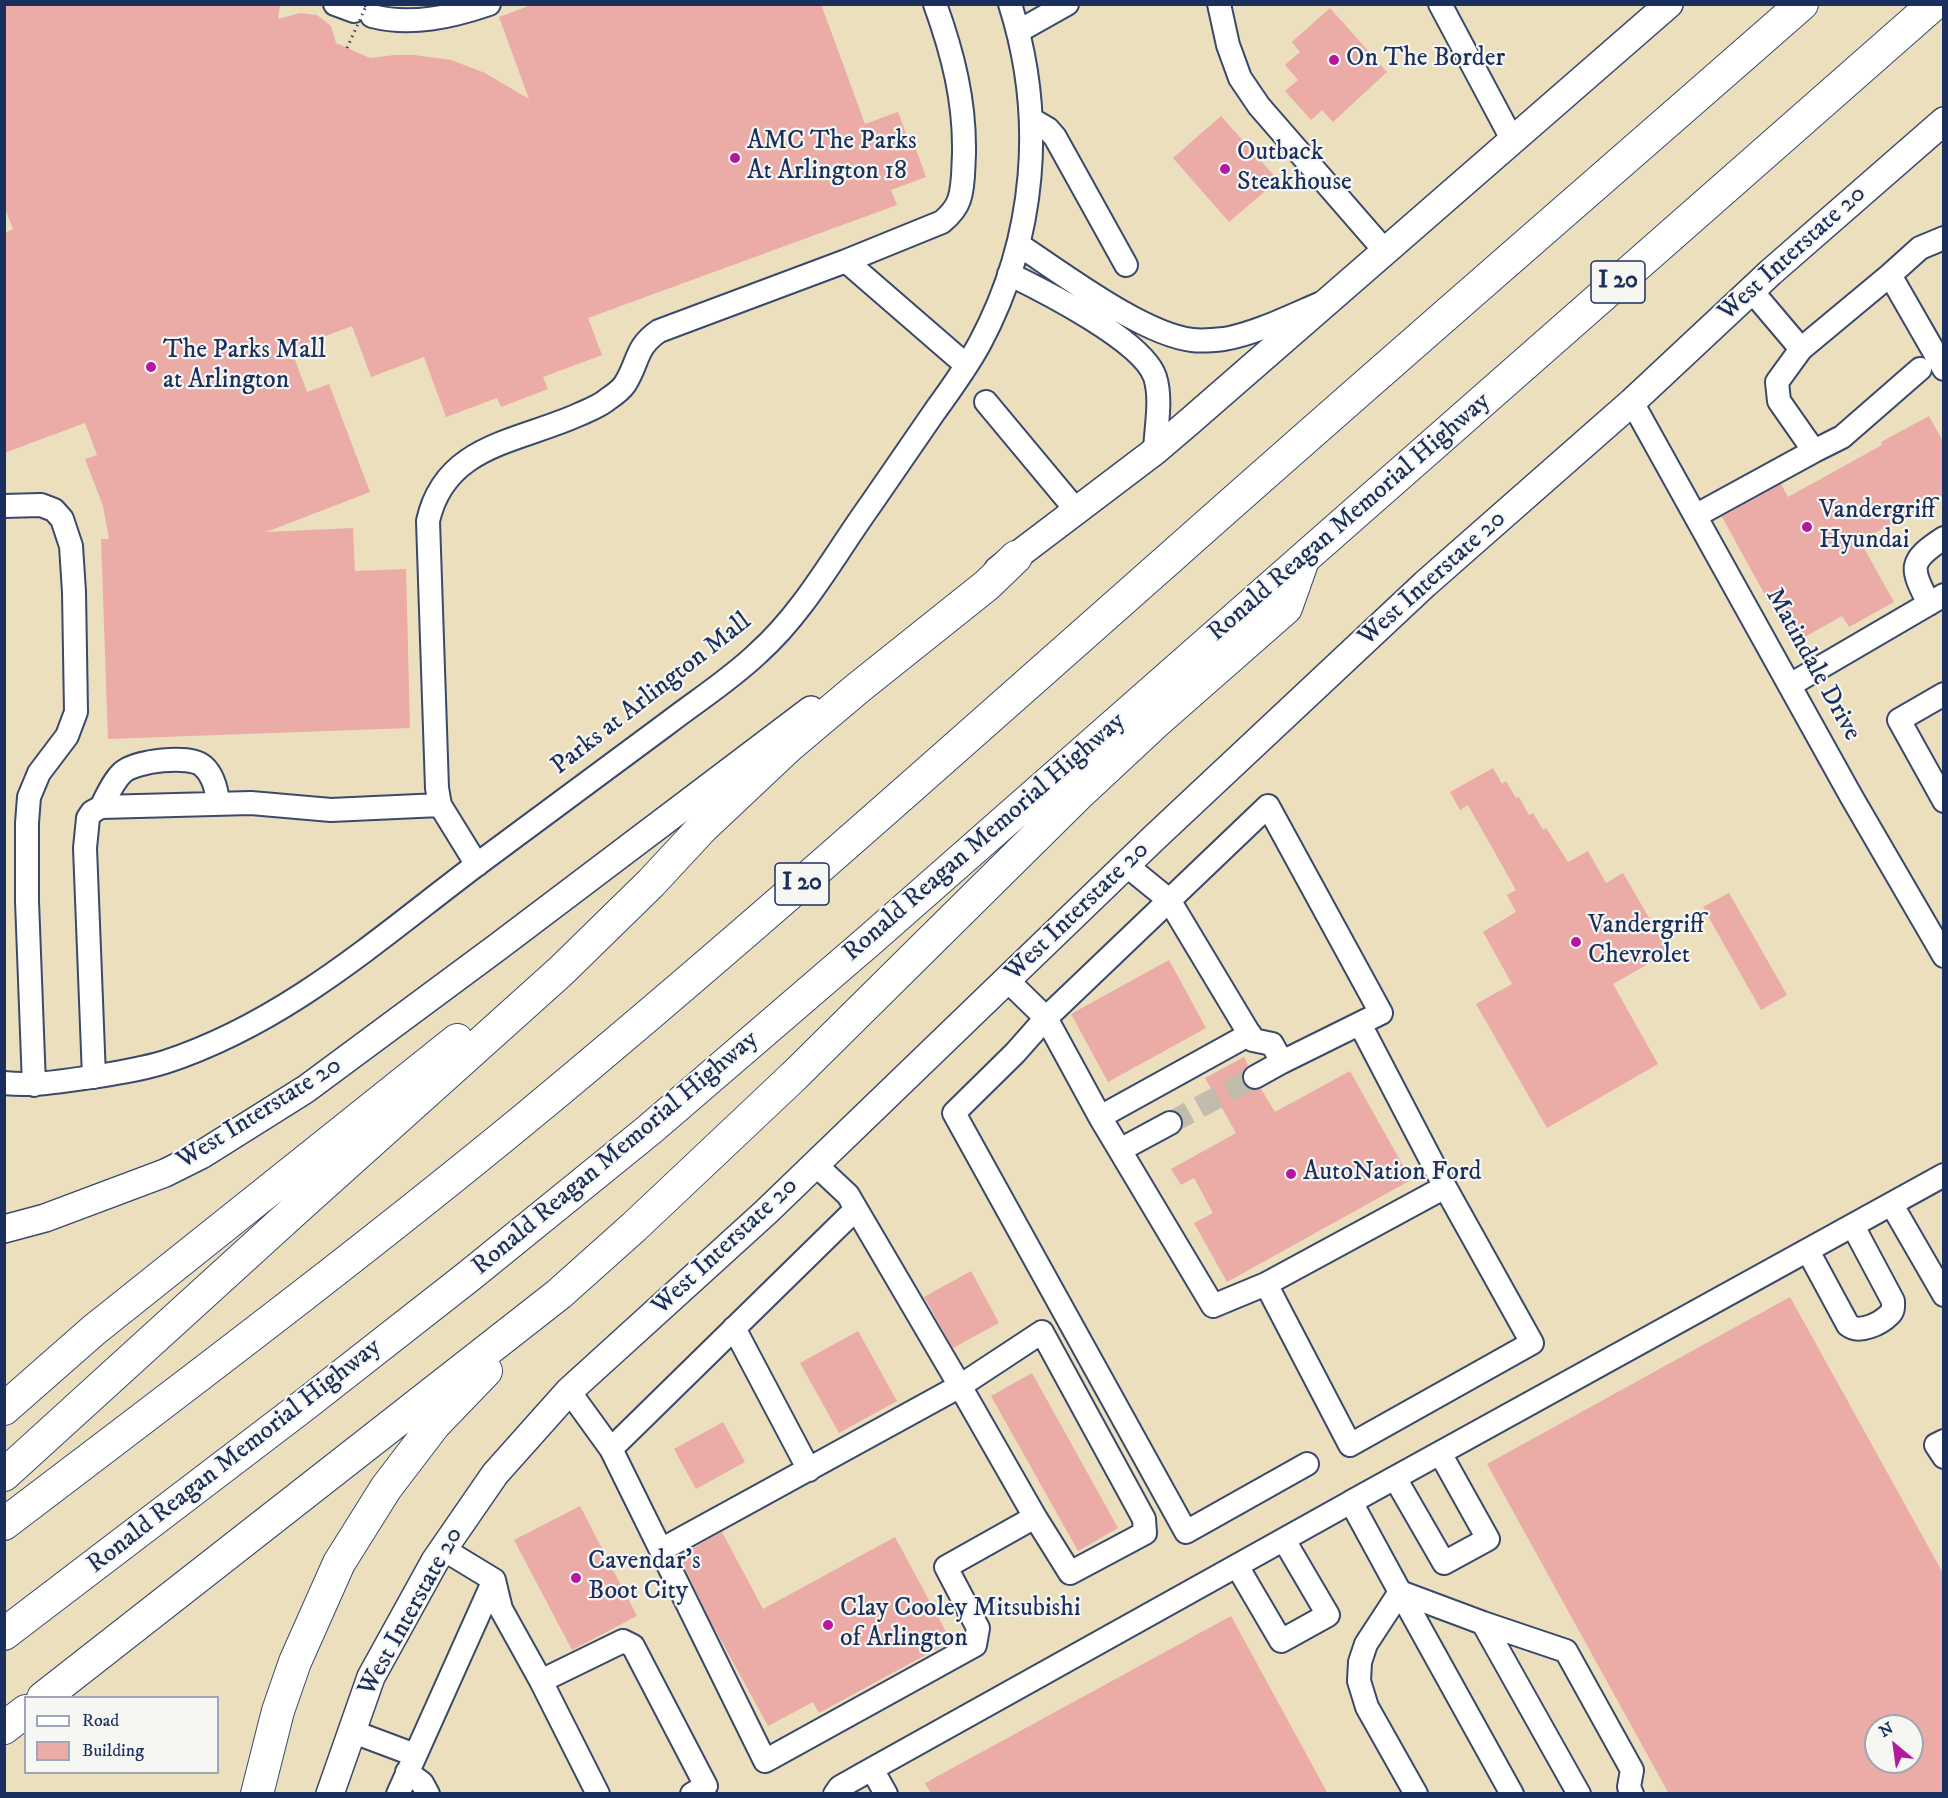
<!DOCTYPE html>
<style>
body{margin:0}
#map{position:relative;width:1948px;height:1798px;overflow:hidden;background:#ebdfbe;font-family:"IM FELL DW Pica",serif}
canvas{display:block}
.frame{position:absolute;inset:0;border:6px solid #1b2f5e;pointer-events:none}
.legend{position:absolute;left:24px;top:1696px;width:195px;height:78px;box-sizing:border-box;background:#f6f6f2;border:2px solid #9ea6b7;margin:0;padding:8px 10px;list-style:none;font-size:18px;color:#1b2f5e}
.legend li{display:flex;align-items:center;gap:12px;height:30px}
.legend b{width:30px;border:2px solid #9ea6b7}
.north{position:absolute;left:1864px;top:1714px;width:60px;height:60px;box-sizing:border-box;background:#f6f6f2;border:2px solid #9ea6b7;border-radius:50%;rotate:331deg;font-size:16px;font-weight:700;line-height:24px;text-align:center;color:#1b2f5e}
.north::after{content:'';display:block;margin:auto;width:21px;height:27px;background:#b5179e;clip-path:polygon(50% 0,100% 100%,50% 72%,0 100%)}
</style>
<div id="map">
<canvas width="1948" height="1798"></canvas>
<div class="frame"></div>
<ul class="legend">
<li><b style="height:8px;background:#fff"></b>Road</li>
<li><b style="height:16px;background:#ebaba6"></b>Building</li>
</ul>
<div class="north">N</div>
</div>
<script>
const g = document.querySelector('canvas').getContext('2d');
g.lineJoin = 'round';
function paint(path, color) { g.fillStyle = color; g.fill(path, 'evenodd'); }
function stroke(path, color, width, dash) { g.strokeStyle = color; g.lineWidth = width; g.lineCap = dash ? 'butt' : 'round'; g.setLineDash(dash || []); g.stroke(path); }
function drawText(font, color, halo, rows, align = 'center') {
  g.font = font + ' "IM FELL DW Pica",serif'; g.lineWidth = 4.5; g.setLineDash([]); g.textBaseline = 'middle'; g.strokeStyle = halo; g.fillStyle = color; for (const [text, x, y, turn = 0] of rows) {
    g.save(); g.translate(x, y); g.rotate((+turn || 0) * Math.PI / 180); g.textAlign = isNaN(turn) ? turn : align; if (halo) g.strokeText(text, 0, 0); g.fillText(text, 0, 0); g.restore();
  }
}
paint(new Path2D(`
 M4,4h276l-2,15 22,-6 17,2 14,11 5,17 34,15 25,-3h19l37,5 34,13 44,26 -30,-82 35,-13h287l44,120 33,-12 10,27 4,-1 14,39 -35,13 6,15 -309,113 14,37 -59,22 5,12 -47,18 -4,-9 -51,19 -22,-60 -53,20 -19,-51 -61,23 16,43 22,-8 41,108 -104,40 87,-4 2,43 51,-2 4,159 -302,11 -7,-200h8l-6,-33 -18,-47 12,-4 -12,-32 -81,30v-220l9,-4 -9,-23z
 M1330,8l57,64 -54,50 -11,-12 -11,10 -26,-29 13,-11 -13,-15 15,-13 -8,-10z
 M1221,116l57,64 -49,42 -56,-64z
 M1929,416l15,27v52l-84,46 34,61 -45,25 -7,-11 -50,28 -70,-127 59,-33 7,13 94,-52 -1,-3z
 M1493,768l9,16 4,-3 10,17 3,-1 10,18 4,-2 10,17 3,-2 22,34 20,-11 18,32 17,-10 46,79 -56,32 45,80 -111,64 -71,-124 36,-20 -29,-52 33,-20 -9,-17 9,-5 -48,-85 -8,5 -10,-18z
 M1729,893l58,102 -26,15 -58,-103z
 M1169,960l37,68 -98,54 -37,-68z
 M1244,1057l4,8 -4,5 -2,6 2,8 4,4 6,2 7,-1 14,23 75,-41 61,109 -184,102 -33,-59 19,-10 -19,-35 -13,7 -10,-16 65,-36 -31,-55z
 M971,1271l28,52 -46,25 -29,-51z
 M1790,1297l154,278v219h-275l-182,-330zM1876,1726h36v36h-36z
 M858,1331l39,70 -58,32 -39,-70z
 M1032,1373l86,155 -40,23 -87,-155z
 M723,1422l22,40 -49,27 -22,-40z
 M580,1506l57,110 -65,34 -58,-110z
 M722,1532l41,77 132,-72 56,104 -132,72 -6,-11 -45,24 -57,-104 -32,-66z
 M1231,1616l97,178h-397l-6,-11z`), '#ebaba6');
stroke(new Path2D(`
 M1170,1123l85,-46`), '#c1bcab', 22, [22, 11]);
const minor = new Path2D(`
 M335,4l19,7
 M1219,4l9,41 12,33 19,28 126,145
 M1440,4l73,137
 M372,16c39,10 79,1 117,-12
 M1019,31l48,-27
 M1031,119l17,10 7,8 71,128
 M1019,245c43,28 123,89 173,95 9,1 23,0 32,-1 30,-5 67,-23 95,-35
 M846,261l96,-39c7,-6 14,-13 17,-22 5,-14 4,-31 5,-46 1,-53 -11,-100 -29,-150
 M1009,274c35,17 134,67 146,103 7,22 1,50 0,74
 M1890,275l30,-27 24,-10
 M1751,290l50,59 89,-74 54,94
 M986,402l90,108
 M1632,402l219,394 93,160
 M1814,451l28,-14 78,-68
 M4,506l37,-1 13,5 8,9 9,27 3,46 2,120 -9,24 -28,37 -10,24 -2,26v78l7,184
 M1697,515l117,-64 -35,-50 -2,-19 24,-33
 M1929,604c-18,-36 -22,-42 15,-66
 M1790,685l154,-90
 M1944,694l-45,26 45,81
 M101,807c6,-11 12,-26 22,-35 13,-11 66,-18 80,-6 10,9 14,25 15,38
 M477,865l-37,-60 -3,-17 -9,-267c17,-77 91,-79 152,-107 9,-4 20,-8 28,-15 6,-4 13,-9 17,-15 14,-22 10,-37 34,-53l187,-70 120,104
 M1126,865l43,35 84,140 19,4 10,18 99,-49 -113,-207 -222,212 -31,35 -61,60 232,419 121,-68
 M1007,980l39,38 54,99 113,189 53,-22 179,-97
 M94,1077l-9,-229 3,-30 4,-6 9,-5 150,-4 80,7 109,-5
 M1255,1077l27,-15
 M4,1083c28,3 54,-1 81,-5 27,-4 54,-8 80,-16 122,-40 214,-124 314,-199 63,-47 126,-93 189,-140 30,-23 63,-44 90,-70 46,-41 77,-99 113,-149 21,-31 43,-62 64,-93 16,-22 32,-44 45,-68 56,-105 66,-226 30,-339
 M1100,1117l150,-83
 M1120,1150l50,-27
 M1892,1205l52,90
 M1808,1251l40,74c11,9 32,-1 41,-10 5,-4 4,-9 4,-14l-40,-75
 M1266,1284l84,161 182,-102 -87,-156 -85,-163
 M734,1328l75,142
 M569,1391l42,58 154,312 210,-116 3,-17 -32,-61 89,-50 35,56 75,-40 -1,-14 -102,-187 -82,54 75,131
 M1944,1441l-8,4 8,12
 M611,1449l245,-240
 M1395,1478l49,85 44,-24 -48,-86
 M443,1549l51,31 7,29 40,72 57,113
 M661,1550l299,-164 -112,-191 -33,-31
 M1237,1566l44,75 47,-26 -44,-75
 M1483,1623l83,28 66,119 -3,17 3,7
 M541,1681l82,-40 10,5 73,140 -14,8
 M351,1731l64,24
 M872,1769l14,25
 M407,1772l15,11 6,11
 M398,1794l96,-214
 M835,1794l5,-7 32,-18 479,-267
 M1416,1794l-49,-87 -8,-26 1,-19 6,-18 34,-52 112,202
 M1579,1794l-96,-171 -83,-31 -49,-90 593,-327`);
const major = new Path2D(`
 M998,570l157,-119 34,-29 480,-418
 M4,1229l41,-11 120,-45 36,-18 105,-66 193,-143 312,-236
 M330,1794l41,-117 64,-116 60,-87 74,-83 197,-179 388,-374 271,-254 207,-182 139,-130 173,-151`);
const highway = new Path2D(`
 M4,1409l90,-79 363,-290
 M4,1475l290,-264 267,-240 90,-88 52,-56 85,-80 70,-59 129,-103 29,-28
 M4,1524c176,-134 353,-267 523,-407 219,-181 430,-371 643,-559 209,-186 421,-369 632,-554
 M4,1634l299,-228 166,-130 180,-146 222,-191 1063,-935
 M43,1698l516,-404 75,-67 160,-151 287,-284 74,-69 131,-115 17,-48
 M4,1728l22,-17
 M257,1794l21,-83 17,-49 44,-99 47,-75 48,-63 52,-54`);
stroke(minor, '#3a496c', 26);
stroke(major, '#3a496c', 30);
stroke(highway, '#3a496c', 34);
stroke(minor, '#fff', 22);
stroke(major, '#fff', 27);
stroke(highway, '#fff', 32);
stroke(new Path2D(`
 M347,48l20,-44`), '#3a496c', 3, [1.5, 4.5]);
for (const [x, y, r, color] of [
 [1334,60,6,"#b5179e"],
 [735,158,6,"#b5179e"],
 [1225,169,6,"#b5179e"],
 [151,367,6,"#b5179e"],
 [1807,527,6,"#b5179e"],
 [1576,942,6,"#b5179e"],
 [1291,1174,6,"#b5179e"],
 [576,1578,6,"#b5179e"],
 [828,1625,6,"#b5179e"]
]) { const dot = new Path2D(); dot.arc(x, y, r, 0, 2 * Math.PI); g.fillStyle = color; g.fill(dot); stroke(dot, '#f6f6f2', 2); }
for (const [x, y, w] of [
 [1618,282,54],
 [802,884,54]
]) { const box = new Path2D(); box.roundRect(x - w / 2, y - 21, w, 42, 4.5); g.fillStyle = '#f6f6f2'; g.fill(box); stroke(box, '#1b2f5e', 1.5); }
drawText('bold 24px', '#1b2f5e', null, [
 ["I 20",1618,282],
 ["I 20",802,884]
]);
drawText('26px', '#1b2f5e', '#f6f6f2', [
 ["On The Border",1346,60],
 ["AMC The Parks",747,143],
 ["At Arlington 18",747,173],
 ["Outback",1237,154],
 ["Steakhouse",1237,184],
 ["The Parks Mall",163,352],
 ["at Arlington",163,382],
 ["Vandergriff",1819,512],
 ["Hyundai",1819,542],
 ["Vandergriff",1588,927],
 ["Chevrolet",1588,957],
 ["AutoNation Ford",1303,1174],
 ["Cavendar's",588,1563],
 ["Boot City",588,1593],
 ["Clay Cooley Mitsubishi",840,1610],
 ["of Arlington",840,1640]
], 'left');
drawText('26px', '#1b2f5e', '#f6f6f2', [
 ["West Interstate 20",1793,254,-42],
 ["Ronald Reagan Memorial Highway",1350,518,-41],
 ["West Interstate 20",1433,579,-42],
 ["Matindale Drive",1812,665,61],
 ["Parks at Arlington Mall",652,695,-38],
 ["Ronald Reagan Memorial Highway",985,838,-41],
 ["West Interstate 20",1078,912,-44],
 ["West Interstate 20",260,1114,-32],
 ["Ronald Reagan Memorial Highway",616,1154,-40],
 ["West Interstate 20",726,1247,-43],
 ["Ronald Reagan Memorial Highway",235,1457,-38],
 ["West Interstate 20",412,1612,-61]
]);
</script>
